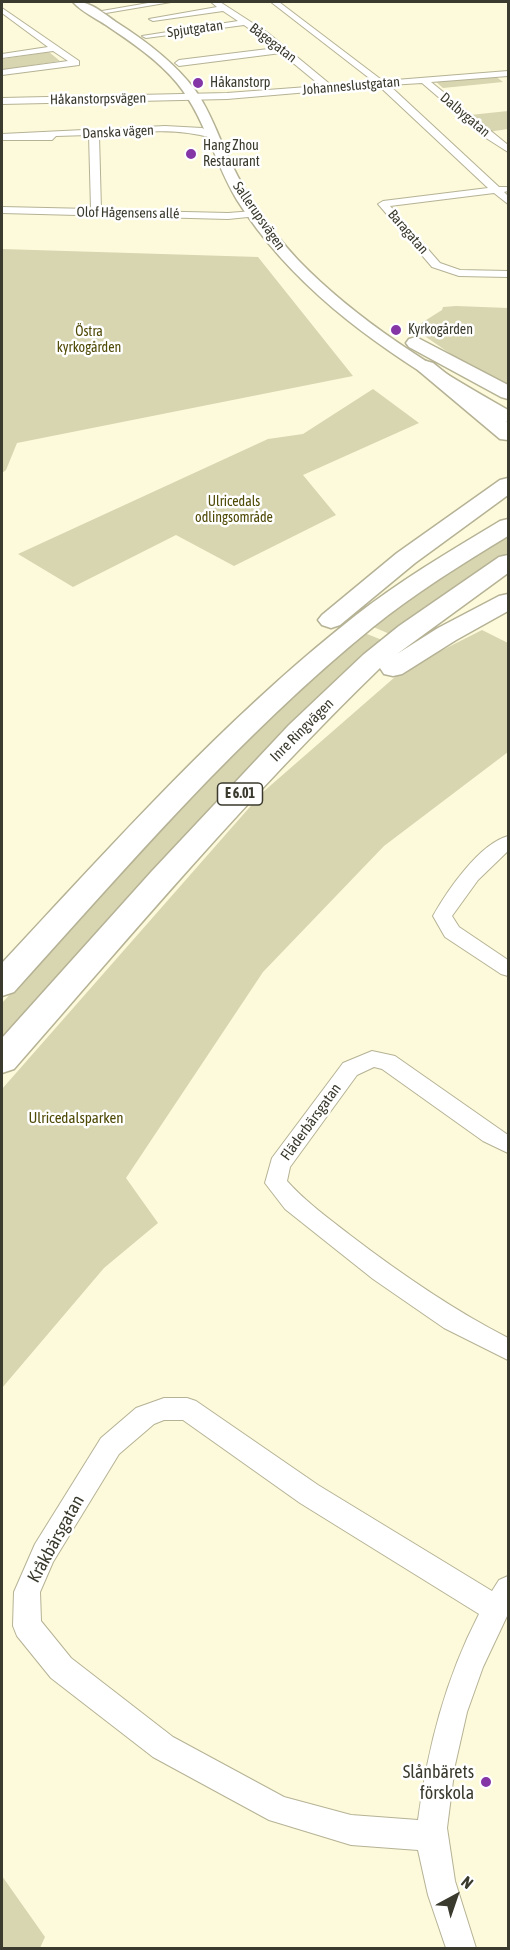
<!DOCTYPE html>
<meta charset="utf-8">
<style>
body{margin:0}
#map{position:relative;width:510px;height:1950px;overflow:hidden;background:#fdfadb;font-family:"Asap Condensed",sans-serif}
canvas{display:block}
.frame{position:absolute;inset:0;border:3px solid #3b3a2e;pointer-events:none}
.north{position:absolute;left:426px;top:1866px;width:60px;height:60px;-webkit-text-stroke:4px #fff;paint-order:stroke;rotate:40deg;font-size:16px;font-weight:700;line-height:24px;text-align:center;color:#3b3a2e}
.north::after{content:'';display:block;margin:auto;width:21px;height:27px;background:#3b3a2e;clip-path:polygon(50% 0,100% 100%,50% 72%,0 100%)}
</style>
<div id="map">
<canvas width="510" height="1950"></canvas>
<div class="frame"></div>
<div class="north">N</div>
</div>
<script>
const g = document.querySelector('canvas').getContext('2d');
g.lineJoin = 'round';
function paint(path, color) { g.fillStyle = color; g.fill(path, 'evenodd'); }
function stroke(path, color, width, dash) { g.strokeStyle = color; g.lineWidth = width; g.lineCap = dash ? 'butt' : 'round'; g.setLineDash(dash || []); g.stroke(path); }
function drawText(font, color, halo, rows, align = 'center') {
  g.font = font + ' "Asap Condensed",sans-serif'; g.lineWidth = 5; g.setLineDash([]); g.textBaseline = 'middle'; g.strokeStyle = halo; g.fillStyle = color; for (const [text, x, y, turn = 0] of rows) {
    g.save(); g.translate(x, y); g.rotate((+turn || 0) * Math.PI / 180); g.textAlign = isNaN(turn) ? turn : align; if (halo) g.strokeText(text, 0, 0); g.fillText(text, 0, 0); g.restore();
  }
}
paint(new Path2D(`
 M49,52l11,9 -58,9v-11z
 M494,75l9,7 -60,6 -8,-7z
 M508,111v18l-20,3 -18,-17z
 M2,249l256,8 95,119 -336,67 -11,27 -4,3z
 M456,306l52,2v80l-53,-31 -39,-27 2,-1 -3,-2 27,-17 1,-3z
 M373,389l46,34 -116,52 33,40 -102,51 -58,-31 -103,52 -55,-33 250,-115 35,-5z
 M508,535v18l-51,33 -65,49 -21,-9 38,-28z
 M482,630l26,13v109l-124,94 -121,126 -137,206 32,45 -54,45 -102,120v-299l261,-297 140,-122z
 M362,632l20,8c-138,122 -258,264 -380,402v-39l209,-229 35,-35z
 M2,1876l43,61 -5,11h-38z`), '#d8d5b1');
const minor = new Path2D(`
 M154,2h17l-65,11 -4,-2z
 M211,2h9l48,31 63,52 42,-4 -102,-79h8l104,79 125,-10v5l-77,6 77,63v7l-22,-14 -64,-55 -33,2 110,102h9v4l-4,1 4,4v8l-14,-11 -104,13 50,57 20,7 48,1v6l-49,-1 -27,-9 -54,-63 5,-3 105,-13 -109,-102 -152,13 -225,5v-6l225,-5 94,-7 -40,-33 -102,13 -4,-3 4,-3 97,-12 -32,-23 -98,13 -4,-2 96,-15 -15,-10 -70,10 -4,-2 68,-12z
 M2,8l77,53v4l-77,10v-5l66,-9 -15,-10 -51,7v-4l46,-7 -46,-34z
 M165,126l37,2 15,7 -5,3c-37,-11 -76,-6 -113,-3l2,75 127,3 26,-2 5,3 -1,2 -30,3 -226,-6v-6l89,2 -2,-74 -33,1 -4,4h-50v-6z
 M508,836v15l-30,29 -26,36 7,11 49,33v16l-7,-2 -56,-37 -12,-21c14,-25 46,-72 75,-80z
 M372,1051l23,5 113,79v18l-25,-12 -101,-72 -8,-2 -17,8 -67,92 -3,14c19,21 41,37 63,54 51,39 102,74 158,103v22l-64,-32 -71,-49 -88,-70 -20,-26 7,-25 71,-95z
 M164,1398h23l9,3 122,84 174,106 7,-11 9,-4v38l-25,53 -16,45 -12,53 -8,63 8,53 21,67h-30l-18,-53 -10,-45 -67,-5 -82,-25 -116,-63 -102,-79 -34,-42 -4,-10 1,-34 21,-48 66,-106 35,-30zM164,1420h19l117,83 179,111c-34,66 -51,133 -61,206l-67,-5 -67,-18 -111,-60 -102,-79 -30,-37 -1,-29 13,-30 66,-108 35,-30z`);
const secondary = new Path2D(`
 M73,2c16,-2 30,11 43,20 30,19 58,40 79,68 16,22 24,49 36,73 17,36 40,68 67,97 60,62 136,108 210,150v12c-19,-3 -39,-20 -55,-30 -83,-50 -164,-109 -216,-192 -23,-38 -32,-83 -60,-117 -20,-24 -46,-41 -71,-58 -11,-7 -25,-14 -33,-23z`);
const motorway = new Path2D(`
 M416,337l92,48v14l-7,-2 -92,-50 -3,-4 3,-4z
 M426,361l7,2 75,60v17l-8,-1 -81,-68 -3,-4 3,-4z
 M508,478v17l-93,68 -75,62 -9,3 -9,-3 -4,-5 4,-5 75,-62 103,-73z
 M508,519v17c-46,28 -93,57 -135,91 -133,108 -245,239 -359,365l-12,4v-33c112,-120 223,-245 353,-347 46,-36 95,-65 145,-95z
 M508,555v18l-111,81 41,-26 61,-32 9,-2v17l-52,29 -54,34 -9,2 -9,-2 -4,-6c-130,126 -247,265 -366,401l-12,4v-35l150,-167 137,-146 74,-70 36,-29 100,-69z`);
stroke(minor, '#b5b295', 2);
stroke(secondary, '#b5b295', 3);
stroke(motorway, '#b5b295', 3);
paint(minor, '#fff');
paint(secondary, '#fff');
paint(motorway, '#fff');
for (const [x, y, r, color] of [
 [198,83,6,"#8436a6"],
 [191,154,6,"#8436a6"],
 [396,330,6,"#8436a6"],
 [486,1782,6,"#8436a6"]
]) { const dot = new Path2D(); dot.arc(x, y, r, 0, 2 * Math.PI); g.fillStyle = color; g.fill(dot); stroke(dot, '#fff', 2); }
drawText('14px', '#3b3a2e', '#fff', [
 ["Spjutgatan",195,29,-8],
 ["Bågegatan",273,43,37],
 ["Johanneslustgatan",351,86,-5],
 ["Håkanstorpsvägen",98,99,-1],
 ["Dalbygatan",465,115,40],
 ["Danska vägen",118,132,-3],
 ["Olof Hågensens allé",128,213,1],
 ["Sallerupsvägen",259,216,55],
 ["Baragatan",408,232,49]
]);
drawText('14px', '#3b3a2e', '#fff', [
 ["Håkanstorp",210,83],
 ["Hang Zhou",203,146],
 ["Restaurant",203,162],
 ["Kyrkogården",408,330]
], 'left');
drawText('14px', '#504a07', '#fff', [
 ["Östra",89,332],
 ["kyrkogården",89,348],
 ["Ulricedals",234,502],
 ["odlingsområde",234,518]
]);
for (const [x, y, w] of [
 [240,794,45]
]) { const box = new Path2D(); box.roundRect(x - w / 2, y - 11, w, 22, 4.5); g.fillStyle = '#fff'; g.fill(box); stroke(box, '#3b3a2e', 1.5); }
drawText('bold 14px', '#3b3a2e', null, [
 ["E 6.01",240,794]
]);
drawText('15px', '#3b3a2e', '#fff', [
 ["Inre Ringvägen",302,730,-45],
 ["Fläderbärsgatan",311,1122,-54]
]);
drawText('15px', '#504a07', '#fff', [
 ["Ulricedalsparken",76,1118]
]);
drawText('18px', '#3b3a2e', '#fff', [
 ["Kråkbärsgatan",56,1539,-61]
]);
drawText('18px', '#3b3a2e', '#fff', [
 ["Slånbärets",474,1772],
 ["förskola",474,1793]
], 'right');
</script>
